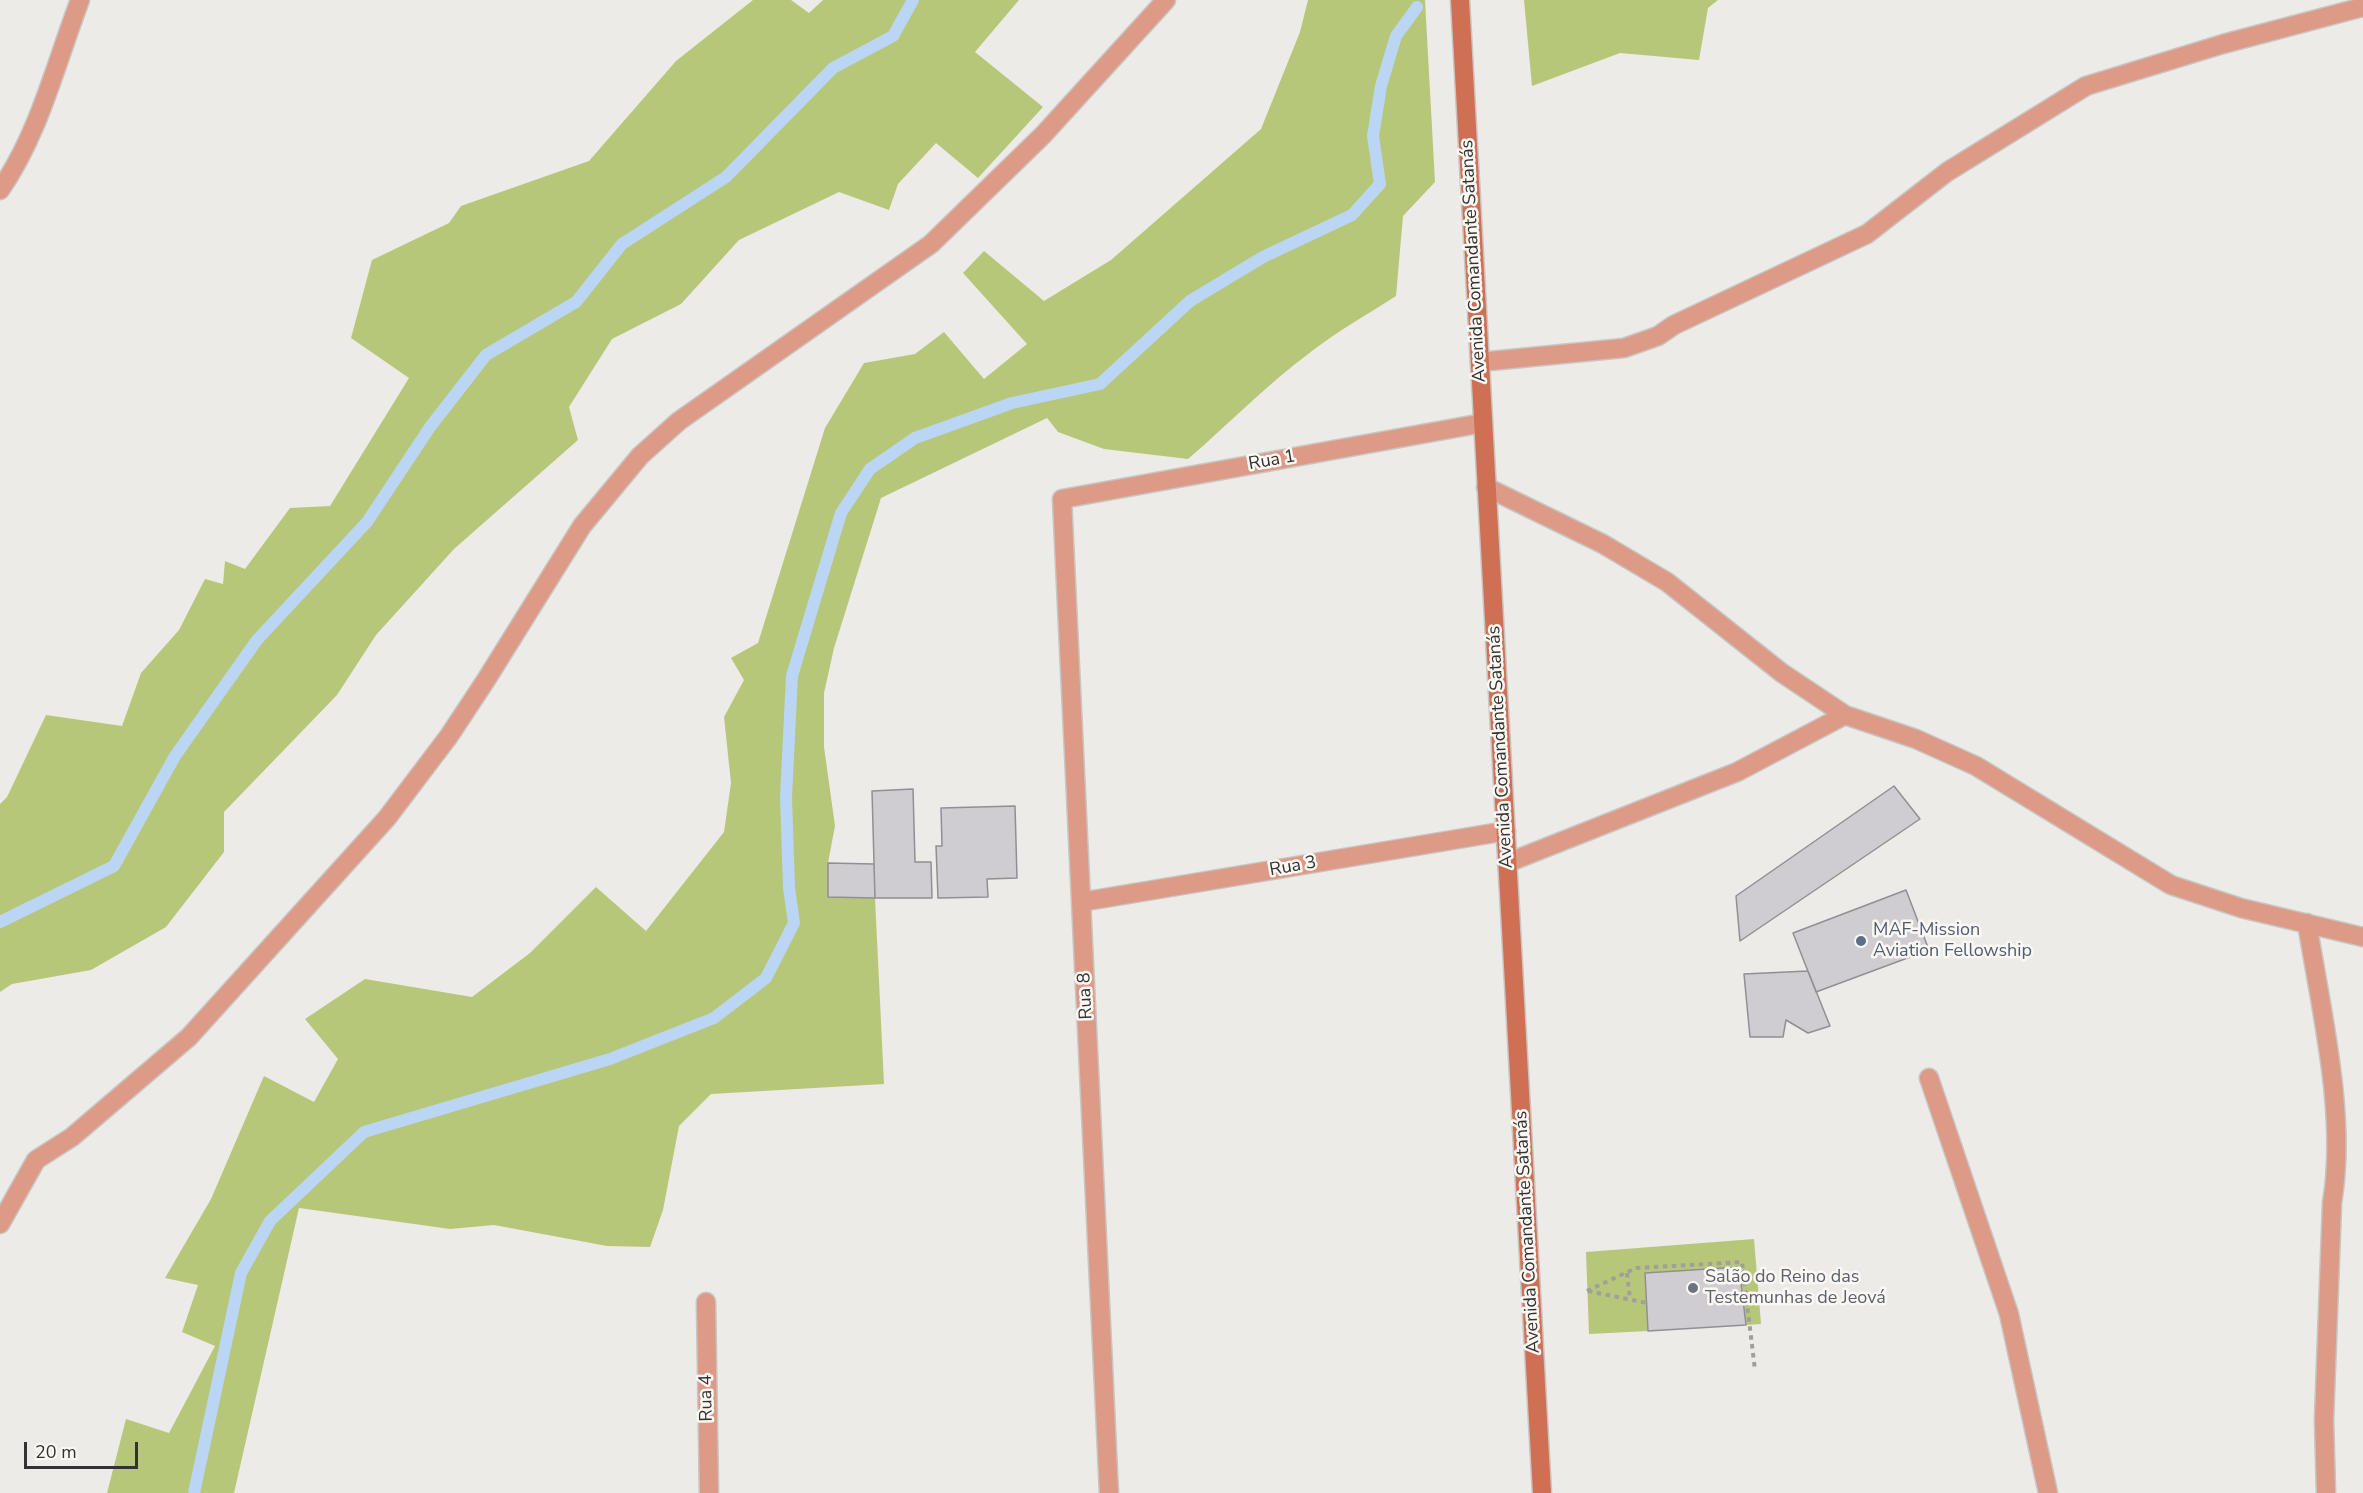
<!DOCTYPE html>
<meta charset="utf-8">
<style>
body{margin:0}
#map{position:relative;width:2363px;height:1493px;overflow:hidden;background:#edebe7;font-family:"Nunito Sans",sans-serif}
canvas{display:block}
.scale{position:absolute;left:24px;top:1442px;width:114px;height:27px;box-sizing:border-box;border:3px solid #333231;border-top:0;padding-left:8px;font-size:18px;line-height:21px;white-space:nowrap;color:#333231;-webkit-text-stroke:4px #fbf8f4;paint-order:stroke}
</style>
<div id="map">
<canvas width="2363" height="1493"></canvas>
<div class="scale">20 m</div>
</div>
<script>
const g = document.querySelector('canvas').getContext('2d');
g.lineJoin = 'round';
function paint(path, color) { g.fillStyle = color; g.fill(path, 'evenodd'); }
function stroke(path, color, width, dash) { g.strokeStyle = color; g.lineWidth = width; g.lineCap = dash ? 'butt' : 'round'; g.setLineDash(dash || []); g.stroke(path); }
function drawText(font, color, halo, rows, align = 'center') {
  g.font = font + ' "Nunito Sans",sans-serif'; g.lineWidth = 5; g.setLineDash([]); g.textBaseline = 'middle'; g.strokeStyle = halo; g.fillStyle = color; for (const [text, x, y, turn = 0] of rows) {
    g.save(); g.translate(x, y); g.rotate((+turn || 0) * Math.PI / 180); g.textAlign = isNaN(turn) ? turn : align; if (halo) g.strokeText(text, 0, 0); g.fillText(text, 0, 0); g.restore();
  }
}
paint(new Path2D(`
 M753,0h38l18,13 14,-13h196l-44,52 68,55 -65,71 -42,-35 -38,41 -9,26 -50,-18 -100,48 -58,64 -69,35 -43,68 9,33 -124,109 -78,86 -39,60 -113,117v40l-58,75 -75,43 -79,14 -12,8v-188l7,-7 39,-82 76,11 19,-53 38,-43 26,-51 18,5 2,-23 20,8 45,-61 40,-2 79,-128 -58,-40 21,-78 77,-37 12,-17 128,-45 87,-100z
 M1308,0h117l10,182 -32,34 -7,80c-28,18 -58,35 -84,55 -45,33 -82,72 -124,108l-84,-10 -46,-17 -11,-14 -166,80 -47,150 -10,45v54l11,79 -7,37v34l47,1 9,186 -173,10 -32,32 -16,84 -13,37 -43,-1 -113,-21 -44,4 -151,-21 -65,285h-127l19,-74 43,14 46,-87 -33,-14 16,-47 -33,-7 46,-79 53,-123 50,26 24,-43 -33,-40 60,-40 107,18 58,-44 66,-66 50,44 78,-99 7,-49 -7,-66 20,-37 -13,-22 27,-15 67,-215 39,-65 51,-9 29,-22 40,47 43,-35 -64,-71 21,-22 60,50 67,-41 150,-131 39,-97z
 M1524,0h194l-10,8 -9,52 -79,-7 -88,33z
 M1754,1239l7,85 -15,1 -7,-58 -94,6 3,58 -59,3 -3,-82z`), '#b7c779');
stroke(new Path2D(`
 M0,922l114,-56 61,-110 82,-116 110,-118 63,-95 56,-72 90,-53 46,-58 104,-67 107,-109 60,-32 20,-36
 M194,1493l47,-220 29,-52 94,-89 246,-73 104,-41 52,-40 28,-55 -5,-35 -3,-91 6,-121 49,-163 29,-44 45,-31 97,-35 88,-19 90,-83 73,-44 89,-42 28,-31 -7,-48 8,-50 15,-50 21,-29`), '#bbd5f4', 12);
const building = new Path2D(`
 M1894,786l26,33 -180,122 -4,-45z
 M913,789l2,73h16l1,36h-57l-3,-107z
 M1015,806l2,72 -30,1 1,18 -50,1 -2,-52h6l-1,-38z
 M828,863l46,1 1,34 -47,-1z
 M1906,890l23,60 -113,42 -23,-59z
 M1808,971l22,55 -22,7 -22,-13 -3,17h-33l-6,-63z
 M1739,1267l7,58 -98,6 -3,-58z`);
paint(building, '#cfcdd1');
stroke(building, '#908f93', 1.5);
const street = new Path2D(`
 M0,190c39,-56 56,-127 80,-190
 M1480,362l144,-14 34,-12 16,-11 193,-91 80,-62 139,-86 137,-42 140,-37
 M1486,487l117,57 64,38 115,91 63,42 71,24 60,27 195,119 70,23 122,29
 M1507,863l230,-91 108,-57
 M1081,902l425,-71
 M2307,923c14,87 40,193 25,280l-8,217 2,73
 M1929,1078l80,236 39,179
 M0,1224l36,-64 36,-23 117,-100 198,-219 62,-82 37,-56 96,-154 58,-70 39,-35 252,-177 112,-109 123,-135
 M706,1302l3,191
 M1109,1493l-47,-994 421,-76`);
const secondary = new Path2D(`
 M1460,0l82,1493`);
stroke(street, '#c8c6c3', 21);
stroke(secondary, '#c8c6c3', 21);
stroke(new Path2D(`
 M1627,1273l3,26
 M1587,1291l49,-23 106,-6 13,108
 M1588,1291l59,12`), '#a09f9c', 4, [4.5, 4.5]);
stroke(street, '#dc9a87', 18);
stroke(secondary, '#cf7055', 18);
for (const [x, y, r, color] of [
 [1861,941,6,"#5c6f8a"],
 [1693,1288,6,"#6b7280"]
]) { const dot = new Path2D(); dot.arc(x, y, r, 0, 2 * Math.PI); g.fillStyle = color; g.fill(dot); stroke(dot, '#fbf8f4', 2); }
drawText('18px', '#333231', '#fbf8f4', [
 ["Avenida Comandante Satanás",1474,261,-93],
 ["Rua 1",1272,461,-10],
 ["Avenida Comandante Satanás",1501,747,-93],
 ["Rua 3",1293,867,-10],
 ["Rua 8",1086,996,-93],
 ["Avenida Comandante Satanás",1528,1232,-93],
 ["Rua 4",707,1398,-91]
]);
drawText('18px', '#4e5e75', '#fbf8f4', [
 ["MAF-Mission",1873,931],
 ["Aviation Fellowship",1873,952]
], 'left');
drawText('18px', '#5b616d', '#fbf8f4', [
 ["Salão do Reino das",1705,1278],
 ["Testemunhas de Jeová",1705,1299]
], 'left');
</script>
